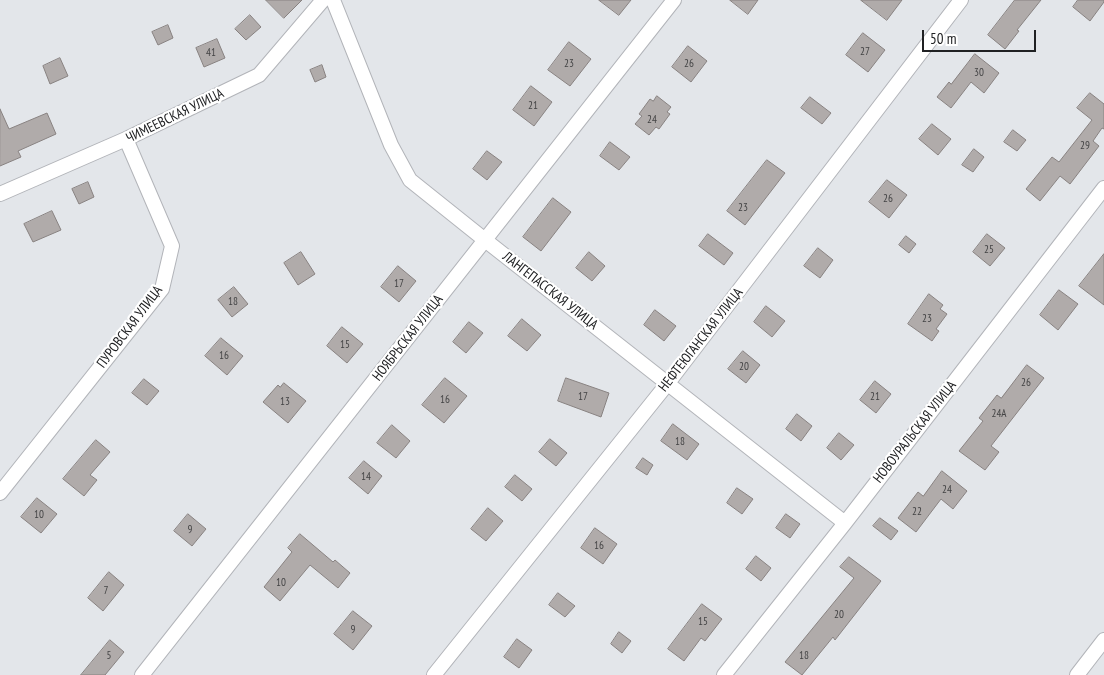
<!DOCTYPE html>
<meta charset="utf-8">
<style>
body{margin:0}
#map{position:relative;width:1104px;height:675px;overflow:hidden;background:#e3e6ea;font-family:"PT Sans Narrow",sans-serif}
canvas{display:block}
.scale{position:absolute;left:922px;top:30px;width:114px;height:22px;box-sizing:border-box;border:2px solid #202123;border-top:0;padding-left:6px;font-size:15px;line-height:18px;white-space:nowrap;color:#202123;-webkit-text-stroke:4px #fff;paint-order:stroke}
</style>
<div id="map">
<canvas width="1104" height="675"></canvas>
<div class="scale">50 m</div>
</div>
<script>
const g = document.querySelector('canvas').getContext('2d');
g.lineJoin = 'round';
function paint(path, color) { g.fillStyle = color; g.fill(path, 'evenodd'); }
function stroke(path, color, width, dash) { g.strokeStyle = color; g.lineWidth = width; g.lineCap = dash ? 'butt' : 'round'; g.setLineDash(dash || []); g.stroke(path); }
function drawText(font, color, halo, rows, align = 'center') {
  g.font = font + ' "PT Sans Narrow",sans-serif'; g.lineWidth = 4.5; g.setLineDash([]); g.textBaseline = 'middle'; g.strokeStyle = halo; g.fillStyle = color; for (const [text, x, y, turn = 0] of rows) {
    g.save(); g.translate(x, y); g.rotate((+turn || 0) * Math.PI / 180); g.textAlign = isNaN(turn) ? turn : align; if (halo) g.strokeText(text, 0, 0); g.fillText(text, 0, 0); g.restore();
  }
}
const building = new Path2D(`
 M266,0h36l-18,18z
 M599,0h32l-12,15z
 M730,0h28l-10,14z
 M861,0h41l-15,20z
 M1015,0h26l-24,30 2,1 -14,18 -17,-14z
 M1078,0h26v2l-14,19 -17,-14z
 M250,15l11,12 -15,13 -11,-11z
 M168,25l5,13 -15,7 -6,-13z
 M863,33l22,17 -17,22 -22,-17z
 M217,39l8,19 -21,9 -8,-19z
 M569,42l22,17 -21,27 -22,-16z
 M688,46l19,15 -16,21 -19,-15z
 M975,54l24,19 -15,20 -13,-11 -20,26 -14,-11 12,-15 2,2z
 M60,58l8,18 -18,8 -7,-18z
 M322,65l4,12 -11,5 -5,-12z
 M531,86l21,16 -18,24 -21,-16z
 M1090,93l14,11v25l-2,-1 -9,13 6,5 -29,38 -10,-8 -20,25 -14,-12 26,-32 7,5 33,-42 -15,-12z
 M657,96l14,11 -4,5 3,2 -11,15 -3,-2 -7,8 -14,-11 7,-8 -3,-2 11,-15 3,2z
 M810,97l21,16 -9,11 -21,-16z
 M0,109l9,20 38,-16 9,21 -38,17 3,6 -21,9z
 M932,124l19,15 -13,16 -19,-16z
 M1013,130l13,10 -9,11 -13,-9z
 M610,142l20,15 -11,13 -19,-14z
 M974,149l10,8 -11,15 -11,-7z
 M487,151l15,11 -15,18 -14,-11z
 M767,160l18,13 -40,52 -18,-14z
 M887,180l20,15 -18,23 -20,-16z
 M88,182l6,15 -15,7 -7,-15z
 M553,198l18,14 -30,39 -18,-14z
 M52,211l9,19 -28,12 -9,-18z
 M708,234l25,19 -9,12 -25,-19z
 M987,234l18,14 -15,18 -17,-14z
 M906,236l10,8 -7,9 -10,-8z
 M818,248l15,12 -13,18 -16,-12z
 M301,252l14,22 -17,11 -14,-22z
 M589,252l16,14 -13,15 -16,-13z
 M1104,254v51l-25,-19z
 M398,266l18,15 -17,21 -18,-15z
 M234,287l14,17 -16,13 -14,-17z
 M1059,290l19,14 -20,26 -18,-15z
 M929,294l14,11 -3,4 7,5 -11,15 3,2 -7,10 -24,-17z
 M766,306l19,15 -13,16 -18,-15z
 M655,310l21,16 -12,15 -20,-16z
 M522,319l19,16 -14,16 -19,-15z
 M469,322l14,11 -17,20 -13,-11z
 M342,327l21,17 -16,19 -20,-17z
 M221,338l22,18 -16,19 -22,-19z
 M743,351l17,14 -14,18 -18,-14z
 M1027,365l17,13 -53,68 8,6 -14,18 -26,-19 24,-30 -4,-3 18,-23 4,3z
 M445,378l22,18 -23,27 -22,-18z
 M566,378l43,15 -8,24 -43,-16z
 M144,379l15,12 -12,14 -15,-12z
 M875,381l16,13 -15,19 -16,-13z
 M284,383l22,18 -18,22 -25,-21 15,-17 2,2z
 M797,414l15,12 -11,15 -15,-12z
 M673,424l26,20 -12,16 -26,-19z
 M392,425l18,16 -14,17 -19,-15z
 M839,433l15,12 -13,15 -14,-12z
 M550,439l17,14 -11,13 -17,-14z
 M96,440l14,12 -20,23 7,5 -13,16 -21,-17z
 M643,458l10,7 -6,10 -11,-7z
 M364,461l18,15 -14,18 -19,-16z
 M942,471l25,20 -14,18 -12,-10 -25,33 -18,-14 20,-26 5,4z
 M515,475l17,14 -10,12 -17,-14z
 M737,488l16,11 -11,15 -15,-11z
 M37,498l20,16 -16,19 -20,-16z
 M488,508l15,13 -17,20 -15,-12z
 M188,514l18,15 -14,17 -18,-15z
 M786,514l14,10 -10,14 -14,-10z
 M880,518l18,13 -7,9 -18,-14z
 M595,528l22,16 -14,20 -22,-16z
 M300,534l33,28 2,-2 15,13 -12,15 -28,-23 -30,36 -16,-14 28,-35 -4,-4z
 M756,556l15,12 -10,13 -15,-12z
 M849,557l32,24 -46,59 -2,-3 -31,38 -17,-13 69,-84 -14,-11z
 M109,572l15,13 -21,26 -15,-13z
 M558,593l17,13 -10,11 -16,-12z
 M702,604l20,15 -17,22 -4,-3 -17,23 -16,-12z
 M353,611l19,15 -19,24 -19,-16z
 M619,632l12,9 -9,12 -11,-9z
 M517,639l15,11 -13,18 -15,-11z
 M110,640l14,12 -19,23h-24z`);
paint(building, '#b0abaa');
stroke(building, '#888281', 1);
const minor = new Path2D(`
 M333,0l58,145 19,35 75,60 360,283
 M0,194l126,-55 133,-64 64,-75
 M0,493l162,-204 10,-43 -46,-107
 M142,675l532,-675
 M434,675l234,-292 293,-383
 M724,675l121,-152 259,-335
 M1077,675l27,-35`);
stroke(minor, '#b2b4b9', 16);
stroke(minor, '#fff', 14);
drawText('11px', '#444445', null, [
 ["27",865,52],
 ["41",211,53],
 ["23",569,64],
 ["26",689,64],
 ["30",979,73],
 ["21",533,106],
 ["24",652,120],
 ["29",1085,146],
 ["26",888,199],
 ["23",743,208],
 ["25",989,250],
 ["17",399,284],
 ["18",233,302],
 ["23",927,319],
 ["15",345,345],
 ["16",224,356],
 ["20",744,367],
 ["26",1026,383],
 ["17",583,397],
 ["21",875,397],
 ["16",445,400],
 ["13",285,402],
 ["24А",999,414],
 ["18",680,442],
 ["14",366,477],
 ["24",947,490],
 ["22",917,512],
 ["10",39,515],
 ["9",190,530],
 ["16",599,546],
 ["10",281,583],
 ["7",106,591],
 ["20",839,615],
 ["15",703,622],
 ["9",353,630],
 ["5",109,656],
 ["18",804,656]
]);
drawText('14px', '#202123', '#fff', [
 ["ЧИМЕЕВСКАЯ УЛИЦА",175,116,-26],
 ["ЛАНГЕПАССКАЯ УЛИЦА",550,291,38],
 ["ПУРОВСКАЯ УЛИЦА",130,327,-53],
 ["НОЯБРЬСКАЯ УЛИЦА",408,338,-52],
 ["НЕФТЕЮГАНСКАЯ УЛИЦА",701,340,-52],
 ["НОВОУРАЛЬСКАЯ УЛИЦА",915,432,-52]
]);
</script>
